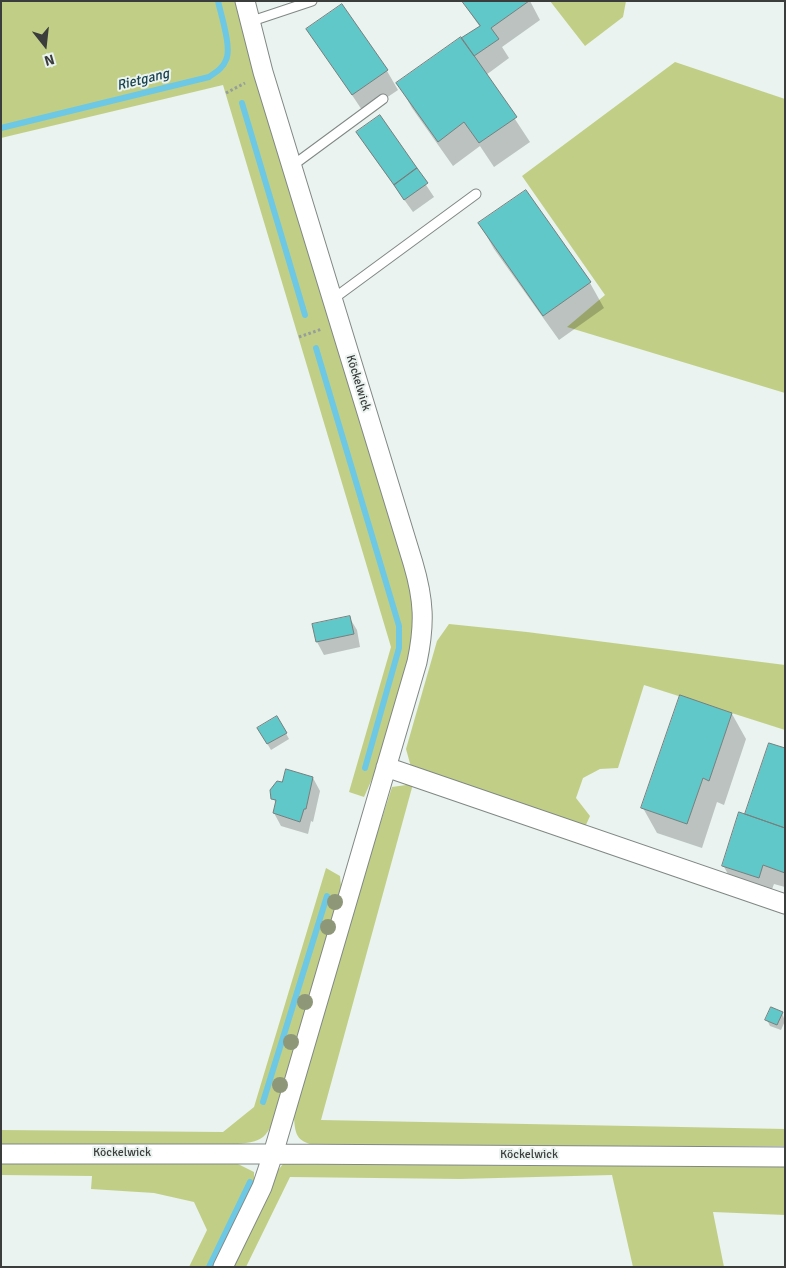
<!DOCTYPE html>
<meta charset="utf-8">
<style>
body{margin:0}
#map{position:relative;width:786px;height:1268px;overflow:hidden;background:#eaf3ef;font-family:Signika,sans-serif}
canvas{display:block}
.frame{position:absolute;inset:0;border:2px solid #3a3d3c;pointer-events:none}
.north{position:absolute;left:20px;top:20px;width:50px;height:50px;-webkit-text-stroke:4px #eaf3ef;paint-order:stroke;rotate:164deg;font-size:14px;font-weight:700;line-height:20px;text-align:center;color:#3a3d3c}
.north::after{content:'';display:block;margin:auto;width:18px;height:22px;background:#3a3d3c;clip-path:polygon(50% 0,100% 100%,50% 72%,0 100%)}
</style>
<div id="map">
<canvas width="786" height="1268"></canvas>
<div class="frame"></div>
<div class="north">N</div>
</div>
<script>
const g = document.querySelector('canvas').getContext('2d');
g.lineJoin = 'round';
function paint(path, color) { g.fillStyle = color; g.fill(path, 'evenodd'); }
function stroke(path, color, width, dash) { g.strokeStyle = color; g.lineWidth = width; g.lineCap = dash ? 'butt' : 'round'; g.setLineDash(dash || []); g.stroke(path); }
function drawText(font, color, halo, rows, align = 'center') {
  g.font = font + ' Signika,sans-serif'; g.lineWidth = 4; g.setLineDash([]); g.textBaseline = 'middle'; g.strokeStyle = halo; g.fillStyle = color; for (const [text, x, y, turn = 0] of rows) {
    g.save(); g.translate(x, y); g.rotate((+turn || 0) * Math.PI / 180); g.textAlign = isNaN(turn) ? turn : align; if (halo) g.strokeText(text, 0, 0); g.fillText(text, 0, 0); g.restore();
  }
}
paint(new Path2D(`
 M1,1h238l176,604 -4,52 -30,102 -17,38 -15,-5 42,-145 -168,-562 -222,53z
 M550,1h76l-3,16 -38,29z
 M675,62l110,37v294l-218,-66 38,-32 -83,-119z
 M449,624l78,8 258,33v65l-141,-45 -26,83 -18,1 -17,9 -7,20 14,18 -5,11 -174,-60 -5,-18 31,-108z
 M413,784l-92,336 464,9v17h-467c-20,-4 -23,-9 -24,-29l61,-215 37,-115z
 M326,868l14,8 2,19 -62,210c-14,34 -13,37 -52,40l-227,-1v-14l222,2 31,-25z
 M1,1162l237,2 16,8v14l-38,81h-27l18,-37 -13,-28 -40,-9 -63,-4 1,-13 -91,-1z
 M283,1164l502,3v48l-72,-3 11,55h-91l-21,-92 -152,4 -170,-2 -44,90h-16l45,-93z`), '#c1cf86');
paint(new Path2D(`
 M462,1h68l10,19 -38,27 7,11 -23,17 44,67 -36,25 -14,-21 -27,20 -41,-58 -14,-25 82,-56z
 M308,29l79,42 11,19 -34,23z
 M380,116l54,81 -21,15 -48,-67z
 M526,192l64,91 14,25 -45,32 -65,-91 -14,-25z
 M349,617l8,13 3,17 -36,8 -7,-13z
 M732,714l14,25 -22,66 -7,-3 -15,46 -45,-15 -14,-25z
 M277,717l12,22 -18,11 -13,-22z
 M770,744l15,5v138l-11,-3 -5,13 -35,-12 -11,-20 23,-49z
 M313,778l7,13 -7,31 -2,-1 -3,13 -27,-8 -7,-13 2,-8 -5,-15 2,-4 4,-4 6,2z
 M782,1013l3,8 -4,9 -11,-4 -3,-6z`), '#0003');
stroke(new Path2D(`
 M242,103l63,212
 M1,128l208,-51c7,-5 14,-9 17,-17 6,-12 -5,-45 -8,-59
 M316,348l83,278v22l-34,120
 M263,1102l64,-206
 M209,1267l41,-85`), '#6dc8e6', 6);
const building = new Path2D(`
 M462,1h67l-38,27 8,11 -25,17 -13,-18 19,-12z
 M342,4l46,66 -36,25 -46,-66z
 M461,37l56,80 -38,26 -15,-21 -26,20 -42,-59z
 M380,115l37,53 -23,17 -38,-53z
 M417,168l11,15 -24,17 -10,-15z
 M526,190l65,92 -48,34 -65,-93z
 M350,616l4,18 -38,8 -4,-18z
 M680,695l52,18 -23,68 -6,-3 -16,46 -46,-16z
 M277,716l10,17 -20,11 -10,-16z
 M769,743l16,5v80l-40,-14z
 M286,769l27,8 -7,32h-2l-4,13 -27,-9 3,-13 -5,-1 -1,-9 7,-9 5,1z
 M739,812l46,16v45l-22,-8 -4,13 -37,-12z
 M771,1007l12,5 -6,13 -12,-5z`);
paint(building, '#60c8c8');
stroke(building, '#767f7e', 1);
const service = new Path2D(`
 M249,22l63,-21
 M292,166l91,-67
 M333,299l143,-105`);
const minor = new Path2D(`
 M245,1l18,71 150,491c11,37 12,61 4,99l-144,492 512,3
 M386,767l399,137
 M1,1154h272l-11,33 -39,80`);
stroke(service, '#808884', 11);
stroke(minor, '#808884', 21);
stroke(new Path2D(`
 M226,93l19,-10
 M299,337l23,-8`), '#969d9a', 3, [2.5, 2.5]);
stroke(service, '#fff', 9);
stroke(minor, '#fff', 19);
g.fillStyle = '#8e9778';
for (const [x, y] of [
 [335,902],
 [328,927],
 [305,1002],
 [291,1042],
 [280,1085]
]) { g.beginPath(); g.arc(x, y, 8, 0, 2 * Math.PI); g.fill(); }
drawText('12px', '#3a3d3c', '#eaf3ef', [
 ["Köckelwick",358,383,73],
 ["Köckelwick",122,1153],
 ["Köckelwick",529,1155]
]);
drawText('italic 14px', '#18424f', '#eaf3ef', [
 ["Rietgang",143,80,-14]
]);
</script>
